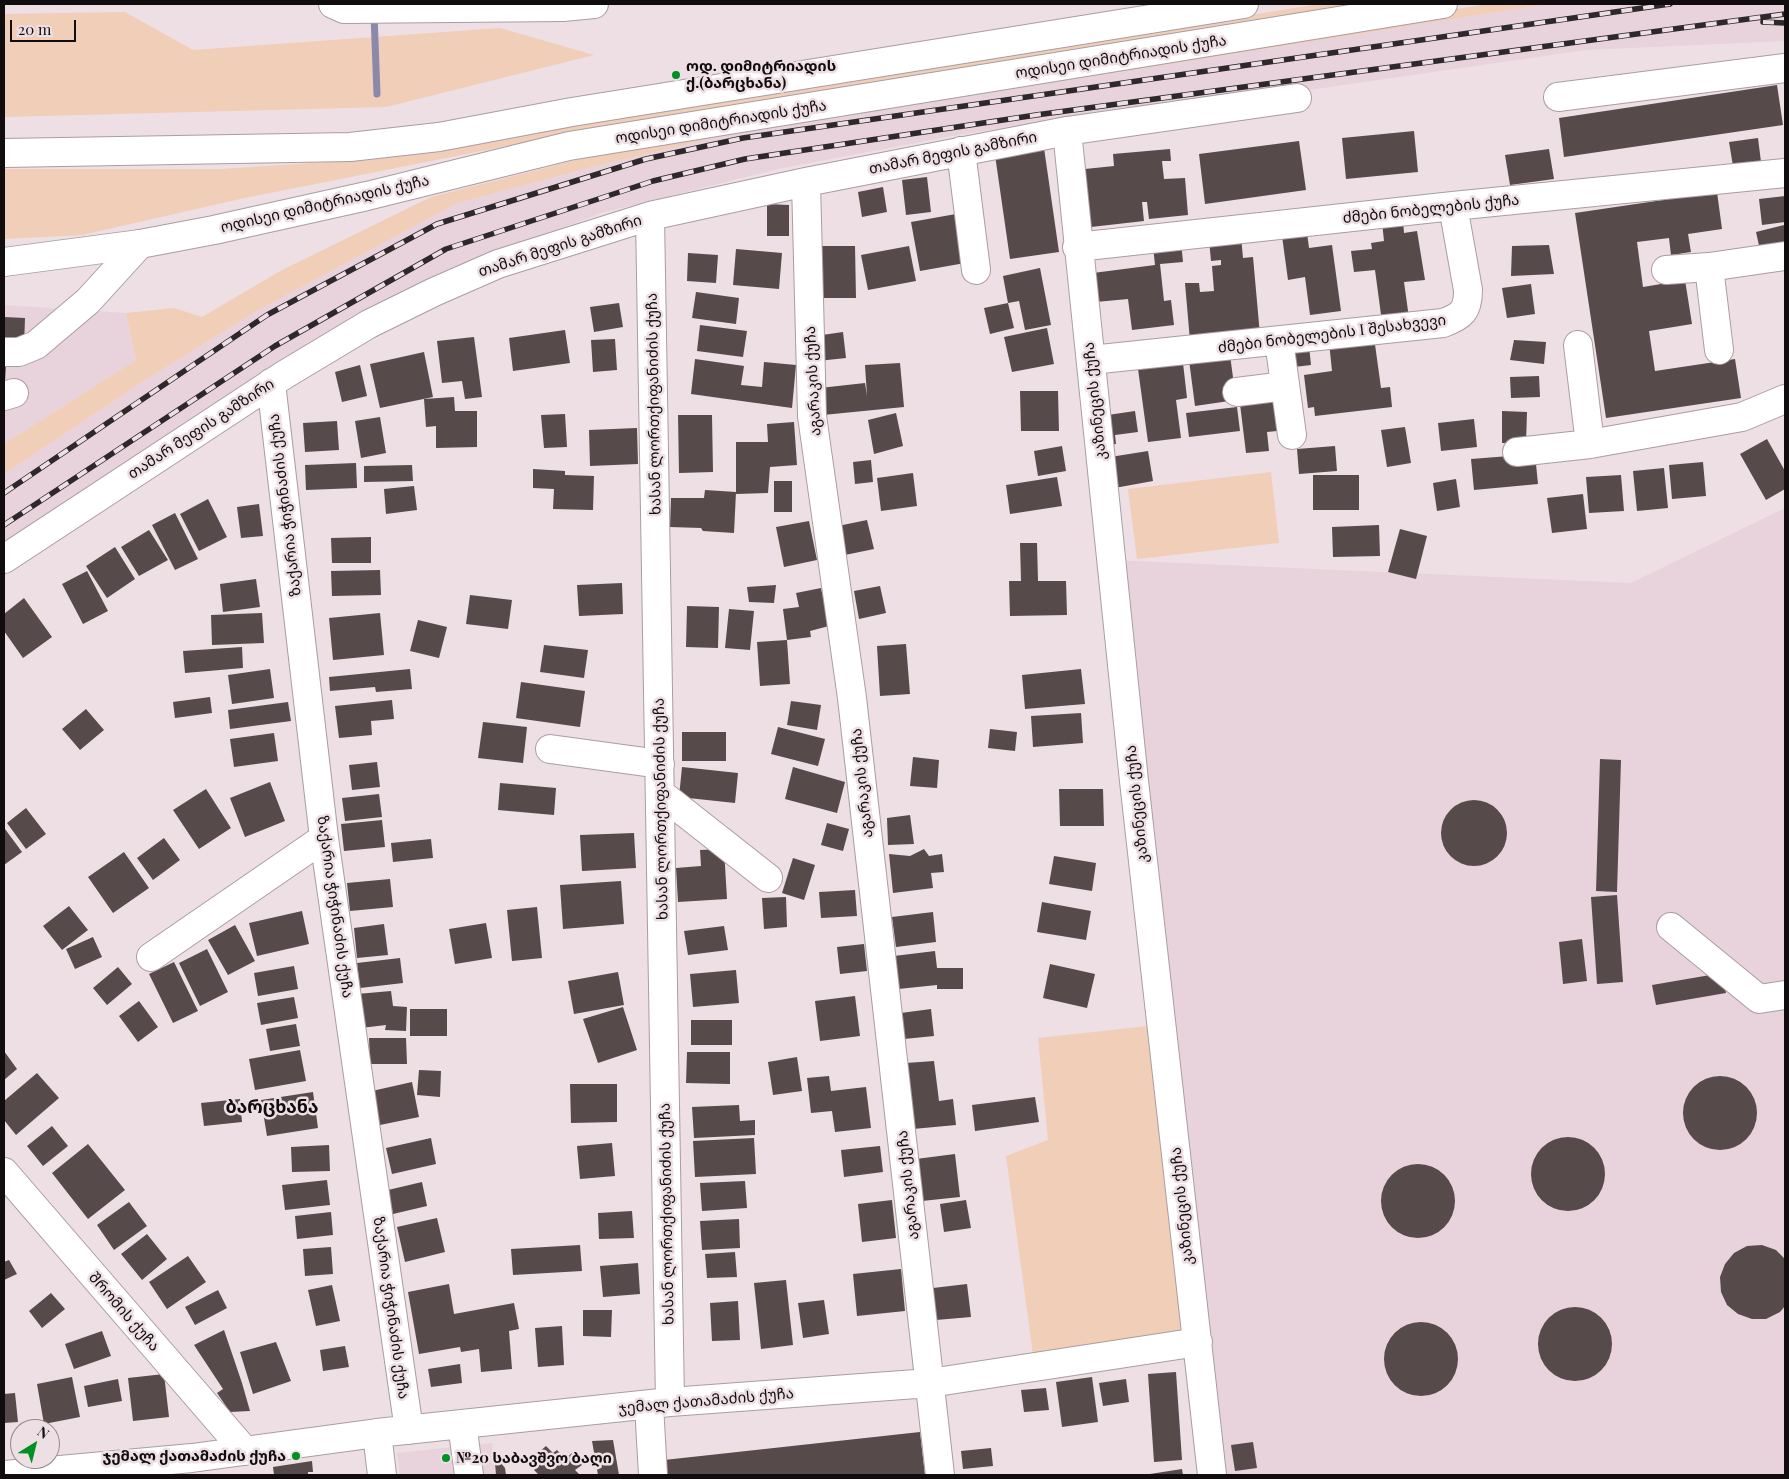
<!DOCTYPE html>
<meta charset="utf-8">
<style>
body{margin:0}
#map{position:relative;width:1789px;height:1479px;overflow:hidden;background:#eddfe4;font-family:"Playfair Display",serif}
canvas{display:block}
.frame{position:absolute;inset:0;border:5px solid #110d0e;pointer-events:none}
.north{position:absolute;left:10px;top:1419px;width:50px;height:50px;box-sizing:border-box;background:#eddfe4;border:1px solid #958b8e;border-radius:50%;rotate:36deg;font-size:14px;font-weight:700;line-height:20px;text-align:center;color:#110d0e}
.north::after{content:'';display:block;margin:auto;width:18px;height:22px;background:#009023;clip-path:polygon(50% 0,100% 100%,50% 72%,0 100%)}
.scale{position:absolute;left:10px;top:20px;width:66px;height:22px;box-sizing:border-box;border:2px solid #110d0e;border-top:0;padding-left:6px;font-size:15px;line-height:18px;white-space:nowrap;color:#110d0e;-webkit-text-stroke:4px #eddfe4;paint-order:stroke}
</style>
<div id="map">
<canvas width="1789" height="1479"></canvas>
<div class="frame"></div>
<div class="north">N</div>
<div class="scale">20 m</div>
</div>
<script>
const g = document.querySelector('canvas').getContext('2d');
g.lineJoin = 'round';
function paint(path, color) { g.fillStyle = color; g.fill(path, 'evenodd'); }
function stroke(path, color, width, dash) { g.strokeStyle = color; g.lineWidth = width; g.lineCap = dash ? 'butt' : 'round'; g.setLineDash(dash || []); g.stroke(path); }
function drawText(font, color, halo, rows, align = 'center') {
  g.font = font + ' "Playfair Display","Noto Sans Georgian",serif'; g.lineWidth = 5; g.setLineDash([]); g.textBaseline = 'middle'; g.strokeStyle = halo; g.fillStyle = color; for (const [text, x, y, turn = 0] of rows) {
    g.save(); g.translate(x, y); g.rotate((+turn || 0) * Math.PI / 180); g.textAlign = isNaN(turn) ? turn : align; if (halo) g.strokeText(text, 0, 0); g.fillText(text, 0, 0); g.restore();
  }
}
paint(new Path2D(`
 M1548,4h237v37l-199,9 -291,42 -167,16 -176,28 -174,33 -177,44 -182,70 -159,95 -256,167v-71l146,-97 105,-65 201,-109 140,-37 168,-40 249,-37z
 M4,305l122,8 10,47 -132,84z
 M1785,508v967h-573l-100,-915 519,23z
 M492,1443l4,32h-96l-3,-22z`), '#e8d2db');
paint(new Path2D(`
 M1319,4h46l-808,132 -317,63 -158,36 -78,4v-70h217l138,-9z
 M1487,4h61l-535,85 -249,37 -168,40 -139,37 -202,109 -105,65 -146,97v-30l132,-84 -10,-47 48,-5 28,9 80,-47 149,-73 177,-45z
 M125,12l68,38 307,-22 94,27 -208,52 -382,10v-103z
 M1271,472l8,71 -142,16 -9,-70z
 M1157,1025l29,310 -153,20 -27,-199 42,-16 -10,-102z`), '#f1ceb8');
stroke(new Path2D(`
 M374,14l3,80`), '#8c88aa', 7);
paint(new Path2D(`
 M1777,85l6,40 -219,32 -5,-39z
 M1414,131l4,41 -72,7 -4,-41z
 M1758,138l3,24 -28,4 -4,-24z
 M1299,141l7,49 -101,14 -6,-50z
 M1044,148l15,104 -49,7 -15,-104z
 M1170,149l1,12h-9l2,18 21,-1 3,37 -39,4 -2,-17h-5l2,19 -53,6 -6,-58 29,-3 -1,-12z
 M1549,149l5,30 -44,6 -5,-30z
 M927,177l4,35 -25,3 -4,-35z
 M883,187l4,25 -25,5 -4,-25z
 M1717,192l5,37 -34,5 3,18 -20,3 -2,-17 -32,4 6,45 42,-7 7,44 -43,7 6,40 80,-12 6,39 -135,20 -31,-205z
 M1785,196v26l-23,3 -3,-26z
 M767,204l22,1v31h-22z
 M956,214l9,49 -45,8 -9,-49z
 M1403,220l1,13 13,-2 8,49 -21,2 5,36 -27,4 -7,-52 -21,2 -3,-21 21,-2 -1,-6 13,-2 -2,-19z
 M1784,225l1,18 -25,7 -4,-18z
 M1307,233l2,15 23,-3 9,66 -31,4 -5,-38 -17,3 -6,-44z
 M1241,236l2,22 10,-1 7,78 -70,6 -5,-58h14l1,9 14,-1 -2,-25 9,-1v-5l-10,1 -2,-21z
 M1181,242l2,20 -23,2 4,37 7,-1 3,25 -42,5 -4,-31 -32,3 -3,-29 62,-8 -2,-19z
 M1549,245l5,29 -43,2 1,-30z
 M820,246h35l1,52h-36z
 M909,246l7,35 -48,9 -7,-35z
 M736,249l46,4 -3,36 -46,-4z
 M688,253l30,2 -2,28 -29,-2z
 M1040,268l11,57 -26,5 -6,-29 -11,2 6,25 -24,6 -6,-26 24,-5 -5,-27z
 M1531,284l4,30 -28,4 -5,-30z
 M696,292l43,6 -3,26 -44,-6z
 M619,303l4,24 -29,5 -4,-25z
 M4,317l21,1 -1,29h-17l-2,35z
 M700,325l47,6 -4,26 -46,-6z
 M1047,328l7,36 -42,8 -8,-35z
 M565,330l5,33 -57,8 -4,-33z
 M843,332l3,26 -28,3 -3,-25z
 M474,337l8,60 -17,2 -3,-18 -20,2 -5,-42z
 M1374,337l7,51 9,-1 2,20 -77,9 -1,-9 -6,1 -4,-33 28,-4 -3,-29z
 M615,339l2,31 -24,2 -2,-32z
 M1514,340l32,2 -2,22 -34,-4z
 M1309,346l2,19 -25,3 -2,-19z
 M424,352l9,45 -53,11 -10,-44z
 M1230,355l6,45 -41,6 -6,-46z
 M695,359l49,7 -3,19 21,2 2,-25 32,3 -4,43 -101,-14z
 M900,363l4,44 -81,8 -3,-27 45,-5 2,13 -2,-31z
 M1183,363l4,35 -11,2 5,38 -33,4 -10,-73z
 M360,365l7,31 -25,6 -7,-30z
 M1539,376l1,21 -29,1 -1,-21z
 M1020,391h38l1,40h-38z
 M454,397l1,14h22v36l-41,1v-22l-10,1 -2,-28z
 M1284,400l3,30 -20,2 2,19 -23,2 -6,-49z
 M1237,407l3,24 -51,6 -3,-24z
 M1135,411l3,21 -23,3 1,9 -11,2 -4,-30z
 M1502,411l25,1 -1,31h-24z
 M896,413l7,33 -29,8 -6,-34z
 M565,414l2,33 -23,1 -3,-33z
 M678,415h34l1,57 -34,1z
 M380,417l6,36 -25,5 -6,-37z
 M1474,419l3,28 -36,4 -3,-28z
 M337,421l2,29 -34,2 -2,-29z
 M794,422l3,43 -27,2 -2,26 -32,1v-52h32l-1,-18z
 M1405,427l6,36 -24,4 -6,-37z
 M637,428l1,36 -48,2 -1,-36z
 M1767,439l18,32v18l-19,11 -26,-46z
 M1062,446l4,25 -28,5 -4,-25z
 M1335,446l2,25 -38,3 -2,-25z
 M1148,451l5,30 -44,8 -5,-31z
 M1535,454l3,30 -64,6 -3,-31z
 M871,460l2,22 -18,2 -2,-22z
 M1703,462l3,34 -34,3 -3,-34z
 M356,463l1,25 -51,2 -1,-25z
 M412,465l1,16 -49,1v-16z
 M1664,468l4,40 -31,3 -4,-40z
 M533,469l32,2v4l29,1 -1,34 -40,-1 1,-20 -21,-1z
 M913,473l4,33 -36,5 -4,-33z
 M1313,475h46v35h-46z
 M1621,475l3,36 -35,2 -3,-36z
 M1057,477l5,29 -52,8 -4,-29z
 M1456,479l4,28 -23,4 -4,-28z
 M774,481h18v31h-18z
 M414,486l3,24 -31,4 -2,-25z
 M705,490l31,2 -2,41 -31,-2 -2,-3 -31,-1 1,-29h33z
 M1583,494l4,35 -35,4 -5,-35z
 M208,499l19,38 -28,14 -19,-37z
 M259,504l4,32 -22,2 -4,-31z
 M175,513l23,46 -23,11 -23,-45z
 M867,520l7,29 -29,6 -7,-29z
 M809,521l8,39 -33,7 -8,-40z
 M1379,525l1,31 -47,1 -1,-30z
 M1400,529l27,7 -11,43 -28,-7z
 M149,530l19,30 -29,16 -18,-29z
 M371,537v26h-39l-1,-25z
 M1020,543h17l1,38h28l1,34 -57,1 -1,-35h12z
 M115,547l20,32 -28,19 -21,-32z
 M380,570l1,25 -49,1 -1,-25z
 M87,571l21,40 -25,13 -21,-40z
 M256,579l4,28 -37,5 -3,-28z
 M622,583l1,31 -44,2 -2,-31z
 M776,585l-2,18 -25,-1 -2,-15z
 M880,586l6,27 -27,6 -5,-28z
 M821,588l8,38 -19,5 1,6 -24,3 -4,-31 16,-2 -3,-14z
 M470,595l42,5 -4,29 -42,-5z
 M24,598l28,39 -29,21 -19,-27v-17z
 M687,606l32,1 -1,41 -32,-1z
 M729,609l25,2 -4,39 -25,-2z
 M262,613l2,30 -52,2 -1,-30z
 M380,613l4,42 -51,5 -4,-42z
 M418,620l29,7 -8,31 -29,-7z
 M787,640l3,44 -30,2 -3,-44z
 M906,644l4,50 -30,2 -3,-50z
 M544,645l44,5 -4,28 -44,-6z
 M242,647l1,21 -58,5 -2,-22z
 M270,669l4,29 -42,6 -4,-29z
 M410,669l2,20 -36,3 -1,-5 -45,4 -1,-14z
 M1081,669l4,35 -60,5 -3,-34z
 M521,682l64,9 -5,36 -64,-9z
 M210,697l2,16 -37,5 -2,-16z
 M392,700l2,19 -23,2 1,14 -33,3 -4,-32z
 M791,701l30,4 -4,25 -30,-5z
 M288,702l3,19 -61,8 -2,-19z
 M86,709l18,21 -24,20 -18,-21z
 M1081,713l2,30 -50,4 -2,-31z
 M483,722l44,5 -4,36 -45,-5z
 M778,727l47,12 -7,27 -47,-12z
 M990,729l27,3 -2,19 -27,-3z
 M682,732h44v29h-44z
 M274,733l4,28 -44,6 -4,-28z
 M913,757l26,3 -2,28 -27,-2z
 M1600,759l21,1 -4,132 -21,-1z
 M377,762l3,25 -28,3 -3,-25z
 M682,767l56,6 -3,30 -56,-6z
 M793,767l52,15 -8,31 -52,-14z
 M270,782l15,39 -40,16 -15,-39z
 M500,783l56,5 -2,27 -56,-5z
 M206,789l25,39 -32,21 -26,-39z
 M1059,789h44l1,37h-44z
 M379,794l3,23 -37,4 -3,-23z
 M1441 833a33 33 0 1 1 66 0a33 33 0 1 1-66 0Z
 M26,808l20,26 -20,15 -19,-26z
 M910,815l4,29 -26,1 -1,-27z
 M382,820l3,27 -41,4 -3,-27z
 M827,823l22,6 -6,22 -22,-6z
 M5,829l17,23 -18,13v-35z
 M634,833l2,35 -54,3 -2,-36z
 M164,838l16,22 -27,20 -16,-22z
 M431,839l2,19 -40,4 -2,-19z
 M724,849l3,50 -49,3 -2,-34 25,-2 -1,-16z
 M924,849l5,7 13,-2 2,18 -13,1 2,15 -40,5 -4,-39 21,2z
 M124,852l25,36 -36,25 -25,-36z
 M1054,856l42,7 -4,28 -43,-7z
 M793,858l22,7 -11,35 -22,-7z
 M390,879l3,28 -43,4 -3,-28z
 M621,881l3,43 -61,5 -3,-44z
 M855,890l2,26 -36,2 -2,-26z
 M1617,895l6,87 -26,2 -6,-87z
 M786,897l1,30 -23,2 -2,-31z
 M1042,902l49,9 -5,29 -49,-8z
 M69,906l19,24 -26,20 -19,-24z
 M537,907l5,51 -30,3 -5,-51z
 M302,911l7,33 -52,12 -8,-33z
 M933,912l3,30 -40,5 -4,-30z
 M486,923l6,35 -37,6 -6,-35z
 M384,924l4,31 -31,3 -3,-30z
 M235,925l20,36 -27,14 -20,-35z
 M724,926l4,24 -40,5 -4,-24z
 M93,937l9,20 -27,12 -9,-20z
 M1582,939l5,42 -24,3 -4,-42z
 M864,944l3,27 -27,3 -3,-27z
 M207,949l21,43 -28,14 -21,-43z
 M935,951l2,17h26v21h-26v-4l-39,4 -4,-33z
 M400,958l3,25 -43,5 -3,-25z
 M174,962l24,49 -25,12 -24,-49z
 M1050,964l45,10 -8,34 -44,-10z
 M294,966l4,23 -40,7 -4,-23z
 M118,967l14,17 -25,21 -14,-17z
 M736,970l3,33 -46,4 -3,-33z
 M618,972l6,33 -50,9 -6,-33z
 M1722,973l4,20 -70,12 -4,-20z
 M391,991l2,15 14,1 -1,24 -21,-1 1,-5 -25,3 -4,-34z
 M855,996l5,40 -40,5 -5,-40z
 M294,997l4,21 -37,7 -4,-22z
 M139,1001l19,26 -20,15 -19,-26z
 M623,1007l14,43 -39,13 -15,-44z
 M410,1009h37v27h-37z
 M931,1009l3,27 -30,3 -3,-26z
 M691,1020h41v25h-41z
 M296,1024l4,22 -30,5 -4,-22z
 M369,1038h37l1,26h-37z
 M300,1050l6,31 -51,9 -6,-31z
 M4,1051l13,18 -13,11z
 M687,1052h43v32l-44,-1z
 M797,1057l5,34 -29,4 -5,-33z
 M934,1061l5,40 14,-2 3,26 -43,4 -7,-66z
 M419,1070l22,1 -1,26 -23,-2z
 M37,1073l22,25 -43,37 -12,-15v-19z
 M829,1076l2,15 35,-4 5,41 -36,4 -3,-21 -21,2 -4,-35z
 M1683 1113a37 37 0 1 1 74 0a37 37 0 1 1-74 0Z
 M412,1082l7,35 -39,8 -8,-34z
 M570,1084h47v38l-46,1z
 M313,1092l5,36 -51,8 -6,-36z
 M1035,1097l4,25 -64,9 -3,-26z
 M240,1099l2,23 -38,4 -3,-23z
 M739,1105l1,16 15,-1v15l-61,3 -2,-31z
 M52,1126l16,20 -25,20 -16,-20z
 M1531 1174a37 37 0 1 1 74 0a37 37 0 1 1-74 0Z
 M431,1138l5,26 -44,10 -6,-26z
 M754,1138l2,36 -61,3 -2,-36z
 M612,1143l3,33 -35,3 -3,-33z
 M88,1144l37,46 -37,29 -36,-46z
 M329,1145l1,26 -38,1 -1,-25z
 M880,1146l3,26 -39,5 -3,-27z
 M955,1154l5,43 -38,4 -6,-42z
 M1381 1201a37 37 0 1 1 74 0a37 37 0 1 1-74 0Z
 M327,1180l3,25 -45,5 -3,-25z
 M745,1181l2,27 -45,3 -2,-28z
 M422,1182l5,24 -34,8 -5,-24z
 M892,1200l4,38 -34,4 -4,-38z
 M966,1200l5,28 -27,4 -4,-28z
 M129,1202l18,24 -33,24 -17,-25z
 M632,1211l2,27 -35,1 -1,-26z
 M331,1212l2,23 -36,4 -2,-23z
 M437,1218l8,34 -40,10 -8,-35z
 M739,1219l1,29 -38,2 -2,-29z
 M147,1234l20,25 -25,21 -21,-26z
 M580,1245l2,26 -69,4 -2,-26z
 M1762,1245l14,5 9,9v47l-5,6 -14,7h-14l-14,-5 -11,-9 -6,-13 -1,-15 5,-13 9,-11 13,-7z
 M331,1247l2,27 -28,2 -2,-27z
 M735,1252l2,25 -30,1 -2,-24z
 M188,1256l18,26 -39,27 -18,-27z
 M9,1260l8,14 -13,6v-18z
 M638,1263l2,31 -37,3 -3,-31z
 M901,1269l4,42 -48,5 -4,-42z
 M786,1280l7,65 -32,4 -7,-66z
 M449,1284l5,30 60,-11 5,26 -10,2 3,38 -31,3 -2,-23 -18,3 -1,-5 -41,7 -11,-62z
 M967,1284l4,33 -35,3 -3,-32z
 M332,1285l8,36 -24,5 -8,-36z
 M218,1290l9,18 -32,17 -10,-18z
 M51,1293l14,16 -23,19 -13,-17z
 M824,1300l5,34 -26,4 -5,-35z
 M738,1301l2,39 -28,1 -2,-38z
 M1538 1344a37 37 0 1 1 74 0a37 37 0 1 1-74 0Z
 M583,1310h29l-1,27 -28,-1z
 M1384 1359a37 37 0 1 1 74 0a37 37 0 1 1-74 0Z
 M562,1326l2,39 -26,2 -3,-39z
 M224,1330l18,53 8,28 -20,1 -13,-19 6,-4 -29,-44z
 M102,1331l9,25 -37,13 -9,-25z
 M276,1342l15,39 -38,13 -13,-42z
 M345,1346l4,21 -26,4 -3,-21z
 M460,1364l2,19 -31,4 -3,-18z
 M1176,1372l6,88 -28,2 -6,-88z
 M164,1374l5,43 -36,4 -5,-43z
 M72,1377l8,40 -36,7 -7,-40z
 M1092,1377l6,45 -36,5 -6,-45z
 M118,1379l4,22 -34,6 -4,-21z
 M1126,1379l3,23 -26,4 -4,-23z
 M1046,1388l3,22 -25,2 -3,-22z
 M15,1393l3,29 -14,1v-29z
 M920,1432l5,43h-268l-2,-14z
 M613,1440l6,35h-21l-6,-34z
 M1253,1442l4,26 -22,3 -4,-26z
 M546,1446l7,7 4,-3 8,9 7,-6 10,12 -7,5 5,5h-41l-5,-5 4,-4 -6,-8z
 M991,1448l2,18 -30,3 -2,-18z
 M312,1461l1,11h-5v3h-34l-1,-8z
 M500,1462l5,6 1,7h-10l-1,-12z
 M1182,1469l1,6h-33v-1z`), '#574a4a');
const minor = new Path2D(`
 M333,4l11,5 219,-2 31,-3
 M1558,97l227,-29
 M1067,131l67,650 78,694
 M961,151l15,119
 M806,182l6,234 40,282 88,777
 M650,216l20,1186
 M1077,247l376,-41 332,-33
 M1709,267l10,83
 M1666,270l43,-3 76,-11
 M1279,341l13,94
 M1578,345l12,99
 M4,352h15l17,-7 52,-44 52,-57
 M1091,360l352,-37c19,-7 25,-12 25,-33l-15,-84
 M271,383l53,455 85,592
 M1237,392l48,-6
 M4,396l10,-3
 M1517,452l73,-8 152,-27 43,-18
 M4,559l280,-184 85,-51 65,-32 64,-28 152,-48 156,-34 261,-51 230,-33
 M550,749l110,15
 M660,793l108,85
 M1671,927l88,72 26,-4
 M151,957l173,-119
 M4,1172l241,279
 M649,1405l4,70
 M462,1424l7,51
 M377,1433l5,42
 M5,1475l187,-17 185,-25 293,-31 260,-19 268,-41`);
const major = new Path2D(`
 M4,153l346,-6 89,-10 133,-25 672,-108
 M4,262l136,-18 74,-14 153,-34 202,-50 874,-142`);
stroke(minor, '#aa9da2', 30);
stroke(major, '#aa9da2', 30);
stroke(minor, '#fff', 28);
stroke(major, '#fff', 28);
const rail = new Path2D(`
 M1763,22l22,1
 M4,493l263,-178 170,-91 209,-65 97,-21 927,-134
 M4,525l271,-179 171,-97 207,-68 92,-22 291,-44 749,-101`);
stroke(rail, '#2d2829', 5.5);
stroke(rail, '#eddfe4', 4, [11]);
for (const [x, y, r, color] of [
 [676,75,5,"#009023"],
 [296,1456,5,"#009023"],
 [446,1458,5,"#009023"]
]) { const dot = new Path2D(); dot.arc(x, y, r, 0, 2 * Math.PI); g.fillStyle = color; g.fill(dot); stroke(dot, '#eddfe4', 2); }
drawText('15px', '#110d0e', '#eddfe4', [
 ["ოდისეი დიმიტრიადის ქუჩა",1121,57,-9],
 ["ოდისეი დიმიტრიადის ქუჩა",721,122,-9],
 ["თამარ მეფის გამზირი",953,153,-11],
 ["ოდისეი დიმიტრიადის ქუჩა",325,204,-13],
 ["ძმები ნობელების ქუჩა",1431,209,-6],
 ["თამარ მეფის გამზირი",560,246,-18],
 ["ძმები ნობელების I შესახვევი",1332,334,-7],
 ["აგარაკის ქუჩა",813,381,-93],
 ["კაზინეცის ქუჩა",1095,401,-96],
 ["ხასან ლორთქიფანიძის ქუჩა",654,404,-91],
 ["თამარ მეფის გამზირი",201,429,-33],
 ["ზაქარია ჭიჭინაძის ქუჩა",285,505,-97],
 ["აგარაკის ქუჩა",862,783,-96],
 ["კაზინეცის ქუჩა",1137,804,-96],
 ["ხასან ლორთქიფანიძის ქუჩა",661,809,-91],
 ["ზაქარია ჭიჭინაძის ქუჩა",335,907,82],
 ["აგარაკის ქუჩა",908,1185,-96],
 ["კაზინეცის ქუჩა",1182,1206,-96],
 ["ხასან ლორთქიფანიძის ქუჩა",667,1214,-91],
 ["ზაქარია ჭიჭინაძის ქუჩა",391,1308,82],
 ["შრომის ქუჩა",124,1312,49],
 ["ჯემალ ქათამაძის ქუჩა",706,1401,-5]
]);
drawText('bold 15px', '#110d0e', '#eddfe4', [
 ["ოდ. დიმიტრიადის",686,66],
 ["ქ.(ბარცხანა)",686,83],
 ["ჯემალ ქათამაძის ქუჩა",286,1456,"right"],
 ["№20 საბავშვო ბაღი",456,1458]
], 'left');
drawText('bold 18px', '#110d0e', '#eddfe4', [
 ["ბარცხანა",272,1107]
]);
</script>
